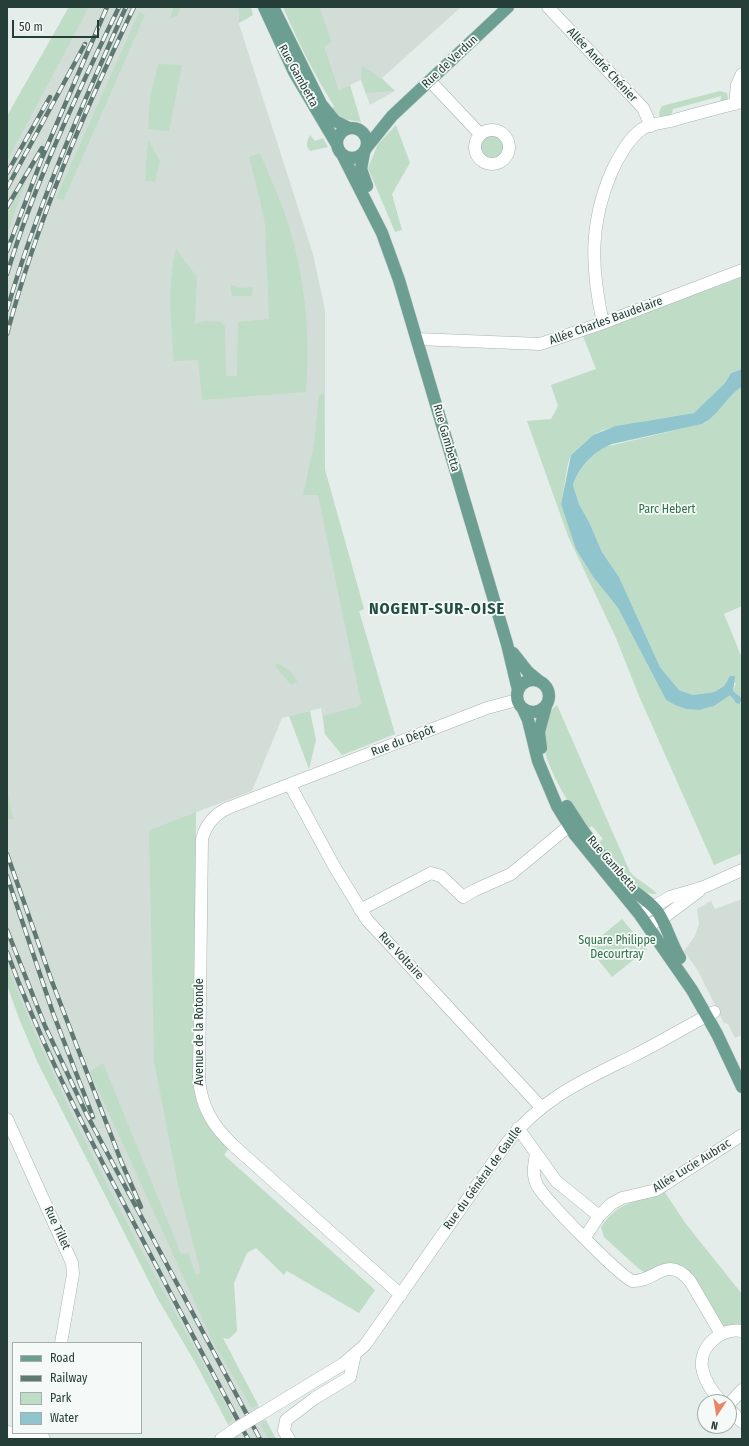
<!DOCTYPE html>
<meta charset="utf-8">
<style>
body{margin:0}
#map{position:relative;width:749px;height:1446px;overflow:hidden;background:#e4ede9;font-family:"Fira Sans Condensed",sans-serif}
canvas{display:block}
.frame{position:absolute;inset:0;border:8px solid #253e37;pointer-events:none}
.legend{position:absolute;left:12px;top:1342px;width:130px;height:92px;box-sizing:border-box;background:#f5f9f7;border:1px solid #a2aeaa;margin:0;padding:5px 7px;list-style:none;font-size:12px;color:#253e37}
.legend li{display:flex;align-items:center;gap:8px;height:20px}
.legend b{width:20px;border:1px solid #a2aeaa}
.north{position:absolute;left:697px;top:1394px;width:40px;height:40px;box-sizing:border-box;background:#f5f9f7;border:1px solid #a2aeaa;border-radius:50%;rotate:192deg;font-size:11px;font-weight:700;line-height:16px;text-align:center;color:#253e37}
.north::after{content:'';display:block;margin:auto;width:14px;height:18px;background:#e98566;clip-path:polygon(50% 0,100% 100%,50% 72%,0 100%)}
.scale{position:absolute;left:12px;top:20px;width:87px;height:18px;box-sizing:border-box;border:2px solid #253e37;border-top:0;padding-left:5px;font-size:12px;line-height:14px;white-space:nowrap;color:#253e37;-webkit-text-stroke:3px #f5f9f7;paint-order:stroke}
</style>
<div id="map">
<canvas width="749" height="1446"></canvas>
<div class="frame"></div>
<ul class="legend">
<li><b style="height:5px;background:#6c9f91"></b>Road</li>
<li><b style="height:5px;background:#5f7972"></b>Railway</li>
<li><b style="height:11px;background:#bfdcc6"></b>Park</li>
<li><b style="height:11px;background:#90c5ce"></b>Water</li>
</ul>
<div class="north">N</div>
<div class="scale">50 m</div>
</div>
<script>
const g = document.querySelector('canvas').getContext('2d');
g.lineJoin = 'round';
function paint(path, color) { g.fillStyle = color; g.fill(path, 'evenodd'); }
function stroke(path, color, width, dash) { g.strokeStyle = color; g.lineWidth = width; g.lineCap = dash ? 'butt' : 'round'; g.setLineDash(dash || []); g.stroke(path); }
function drawText(font, color, halo, rows, align = 'center') {
  g.font = font + ' "Fira Sans Condensed",sans-serif'; g.lineWidth = 3.5; g.setLineDash([]); g.textBaseline = 'middle'; g.strokeStyle = halo; g.fillStyle = color; for (const [text, x, y, turn = 0] of rows) {
    g.save(); g.translate(x, y); g.rotate((+turn || 0) * Math.PI / 180); g.textAlign = isNaN(turn) ? turn : align; if (halo) g.strokeText(text, 0, 0); g.fillText(text, 0, 0); g.restore();
  }
}
paint(new Path2D(`
 M69,7h169l1,17 74,230 12,56v160l39,139 -5,2 36,123 -53,21 -17,-21 -4,-26 -39,10 -30,73 -103,39 73,507 54,102h-42l1,-1 -36,-69 -41,-70 -120,-236 -31,-78v-869z
 M318,7h143l-79,71 13,13 -25,14 -9,-25 -22,10 -16,-43 9,-5z
 M742,899v136l-7,3 -7,-14 -4,-1 -26,-52 -14,-20 11,-15 4,-12 -2,-15 14,-8 4,8z`), '#d3ddd8');
paint(new Path2D(`
 M69,7h20l-82,154v-45z
 M174,7h7l-4,9 -8,3z
 M238,7h13l2,8 -14,8z
 M283,7h36l13,35 -8,5 15,43 11,-5 11,37 -18,-3 -11,-10 2,-3c-20,-32 -36,-64 -51,-99z
 M139,12l6,3 -82,186 -7,-3z
 M158,64l24,1 -13,66 -21,-2 2,-32z
 M362,66l20,13 13,12 -29,2 -5,-13z
 M720,91l7,2 1,6 -8,4 1,-7 -48,13 -2,7 -10,3c-3,-5 -2,-8 1,-13z
 M396,125l14,38 -18,31 10,36 -7,2 -27,-64 10,-24z
 M480 146a12 12 0 1 1 24 0a12 12 0 1 1-24 0Z
 M310,135l5,6 8,-3 5,9 -18,4c-5,-5 -3,-10 0,-16z
 M148,140l12,21 -5,21 -10,-1z
 M260,153c10,25 23,51 30,77 16,54 20,106 16,162l-104,8 -4,-40 -24,1c-3,-37 -7,-76 2,-112l21,28 -2,47 9,-3 18,1 3,5 1,49h11l1,-54 31,-3 -4,-94 -5,-25 -11,-43z
 M27,178l-20,56v-20z
 M742,277v92l-11,4 -6,10 -31,30 -49,8 -42,9 -10,5 -15,13 -7,7 -3,8 -7,41 5,14 28,60 24,30 48,92c15,9 32,14 49,5 6,-3 9,-9 15,-11l4,7 6,3 2,-2v151l-28,12 -75,-169 -23,-58 -48,-102 -41,-115 24,-2 7,-13 -7,-21 45,-16 -13,-33z
 M230,284l10,4 13,-1 -1,9h-20z
 M742,387v219l-18,8 18,44v40l-9,-7 3,-8 -9,-3 -3,6 -10,6 -21,3 -14,-5 -19,-23 -41,-90 -17,-25 -12,-28 -11,-20 -6,-19c5,-16 18,-29 32,-38l100,-24c15,-10 21,-27 37,-36z
 M324,394l1,76 39,139 -5,2 36,123 -53,21 -17,-21 -2,-18 34,-9 4,-4 -43,-208h-15l11,-51 5,-49z
 M277,663c8,5 18,10 20,19l-6,3 -16,-19z
 M557,705l73,167c8,9 19,13 27,22 -25,1 -44,-33 -59,-51l5,-4 -11,-13 -5,3c-15,-19 -47,-70 -44,-94 0,-4 2,-8 3,-12 2,-7 5,-14 11,-18z
 M310,711l6,29 -7,29 -20,-53z
 M7,790l6,29h-6z
 M196,812l-2,275c3,27 16,43 34,62l-4,6 151,135 -16,23 -72,-42 -3,4 -28,-27 -9,5 -13,30 3,48 -8,8 -6,-1 35,67 -6,3 -39,-66 -123,-270 13,-9 78,191 7,-1 8,22 5,-2 -22,-83 -25,-129 -5,-231z
 M622,919l25,30 -35,28 -24,-30z
 M7,965c61,158 145,305 226,453l-5,6 -29,-55 -41,-70 -120,-236 -18,-42 -13,-36z
 M664,1191l22,33 56,70v37l-21,3 -39,-60 -32,2 -12,-8 -34,-31 -3,-10c19,-28 35,-23 63,-36z
 M266,1421l10,18h-8l-8,-16z`), '#bfdcc6');
paint(new Path2D(`
 M742,369v18c-16,9 -23,29 -40,37l-90,20c-17,7 -33,22 -39,41l6,19 11,20 12,28 17,25 41,90 19,23 14,5 21,-3 10,-6 6,-10h4l1,2 -2,13 9,7 -2,6 -4,-1 -6,-8 -16,11 -15,4 -13,-1 -11,-4 -9,-5 -48,-92 -24,-30 -18,-29 -15,-45 10,-49 22,-20 23,-9 78,-13 31,-30 6,-10z`), '#90c5ce');
const minor = new Path2D(`
 M548,7l95,101 8,18
 M430,81l50,53
 M735,104l2,-19 5,-11
 M475 147a17 17 0 1 1 34 0a17 17 0 1 1-34 0Z
 M603,323c-12,-54 -14,-100 9,-152 7,-15 16,-32 30,-42 8,-5 20,-6 29,-8 24,-7 47,-13 71,-19
 M417,339l123,5 63,-21 139,-53
 M290,785l44,81 33,54 174,187
 M360,910l71,-37 10,3 22,21 12,-7 36,-16 58,-48
 M640,915l30,-18 34,-10 38,-17
 M648,926l19,-11 32,-24
 M7,1119l65,144 1,11 -12,69
 M518,1128l38,53 43,35
 M536,1154c-2,11 -4,21 1,31 7,14 81,89 95,96 23,2 34,-28 58,0l31,53
 M585,1237l14,-21 12,-12 11,-6 34,-8 86,-55
 M401,1295l-167,-149c-21,-20 -33,-39 -35,-68l3,-239c4,-15 13,-25 26,-31l259,-100 30,-8
 M722,1402c-9,-9 -18,-22 -20,-35 -3,-21 20,-40 40,-36
 M729,1404l13,-14
 M729,1409l13,13
 M259,1415l84,-51 22,-19 141,-201c34,-45 78,-64 127,-88 28,-14 54,-30 81,-44
 M7,1432l37,7
 M221,1439l16,-11
 M289,1439l-5,-8 2,-11 29,-22 35,-21 5,-23`);
const major = new Path2D(`
 M264,7l30,65 42,71
 M273,7l48,97 14,17 14,7
 M337 143a15 15 0 1 1 30 0a15 15 0 1 1-30 0Z
 M367,147l25,-31 116,-109
 M364,153l-3,16 6,17
 M343,156l39,77 17,47 108,364 11,46
 M513,653l15,19 11,9
 M517 696a16 16 0 1 1 32 0a16 16 0 1 1-32 0Z
 M523,709l5,11 10,41 19,45 18,29 65,80 52,75 25,44 25,53
 M541,748l-2,-16 7,-26
 M567,806c17,28 39,57 62,81 9,8 20,14 28,24 10,14 13,31 23,47`);
stroke(minor, '#a7b5b0', 13);
stroke(major, '#c2c9c7', 13);
stroke(minor, '#fff', 12);
stroke(major, '#6c9f91', 12);
const rail = new Path2D(`
 M7,173l43,-76
 M7,188l78,-144
 M7,207l35,-59
 M7,251l35,-93 65,-151
 M7,274c28,-92 70,-180 112,-267
 M7,310c30,-104 75,-204 119,-303
 M7,334c30,-113 77,-222 127,-327
 M7,854l44,125 70,182 20,46
 M7,876l46,137 40,104
 M7,930l38,96 42,89 173,324
 M7,952c32,87 74,170 117,252 41,79 82,157 124,235`);
stroke(rail, '#5f7972', 4.5);
stroke(rail, '#f5f9f7', 3, [9]);
const minorBridge = new Path2D(`
 M237,1428l22,-13`);
stroke(minorBridge, '#a7b5b0', 13, []);
stroke(minorBridge, '#fff', 12);
drawText('12px', '#253e37', '#f5f9f7', [
 ["Rue de Verdun",450,62,-43],
 ["Allée André Chénier",602,65,47],
 ["Rue Gambetta",298,76,61],
 ["Allée Charles Baudelaire",606,321,-20],
 ["Rue Gambetta",446,438,74],
 ["Rue du Dépôt",403,741,-21],
 ["Rue Gambetta",612,864,49],
 ["Rue Voltaire",401,956,47],
 ["Avenue de la Rotonde",200,1032,-90],
 ["Allée Lucie Aubrac",692,1166,-32],
 ["Rue du Général de Gaulle",483,1178,-54],
 ["Rue Tillet",57,1228,65]
]);
drawText('12px', '#317249', '#f5f9f7', [
 ["Parc Hebert",667,510],
 ["Square Philippe",617,941],
 ["Decourtray",617,955]
]);
g.letterSpacing = '1px';
drawText('bold 16px', '#224f43', '#f5f9f7', [
 ["NOGENT-SUR-OISE",437,610]
]);
g.letterSpacing = '0px';
</script>
